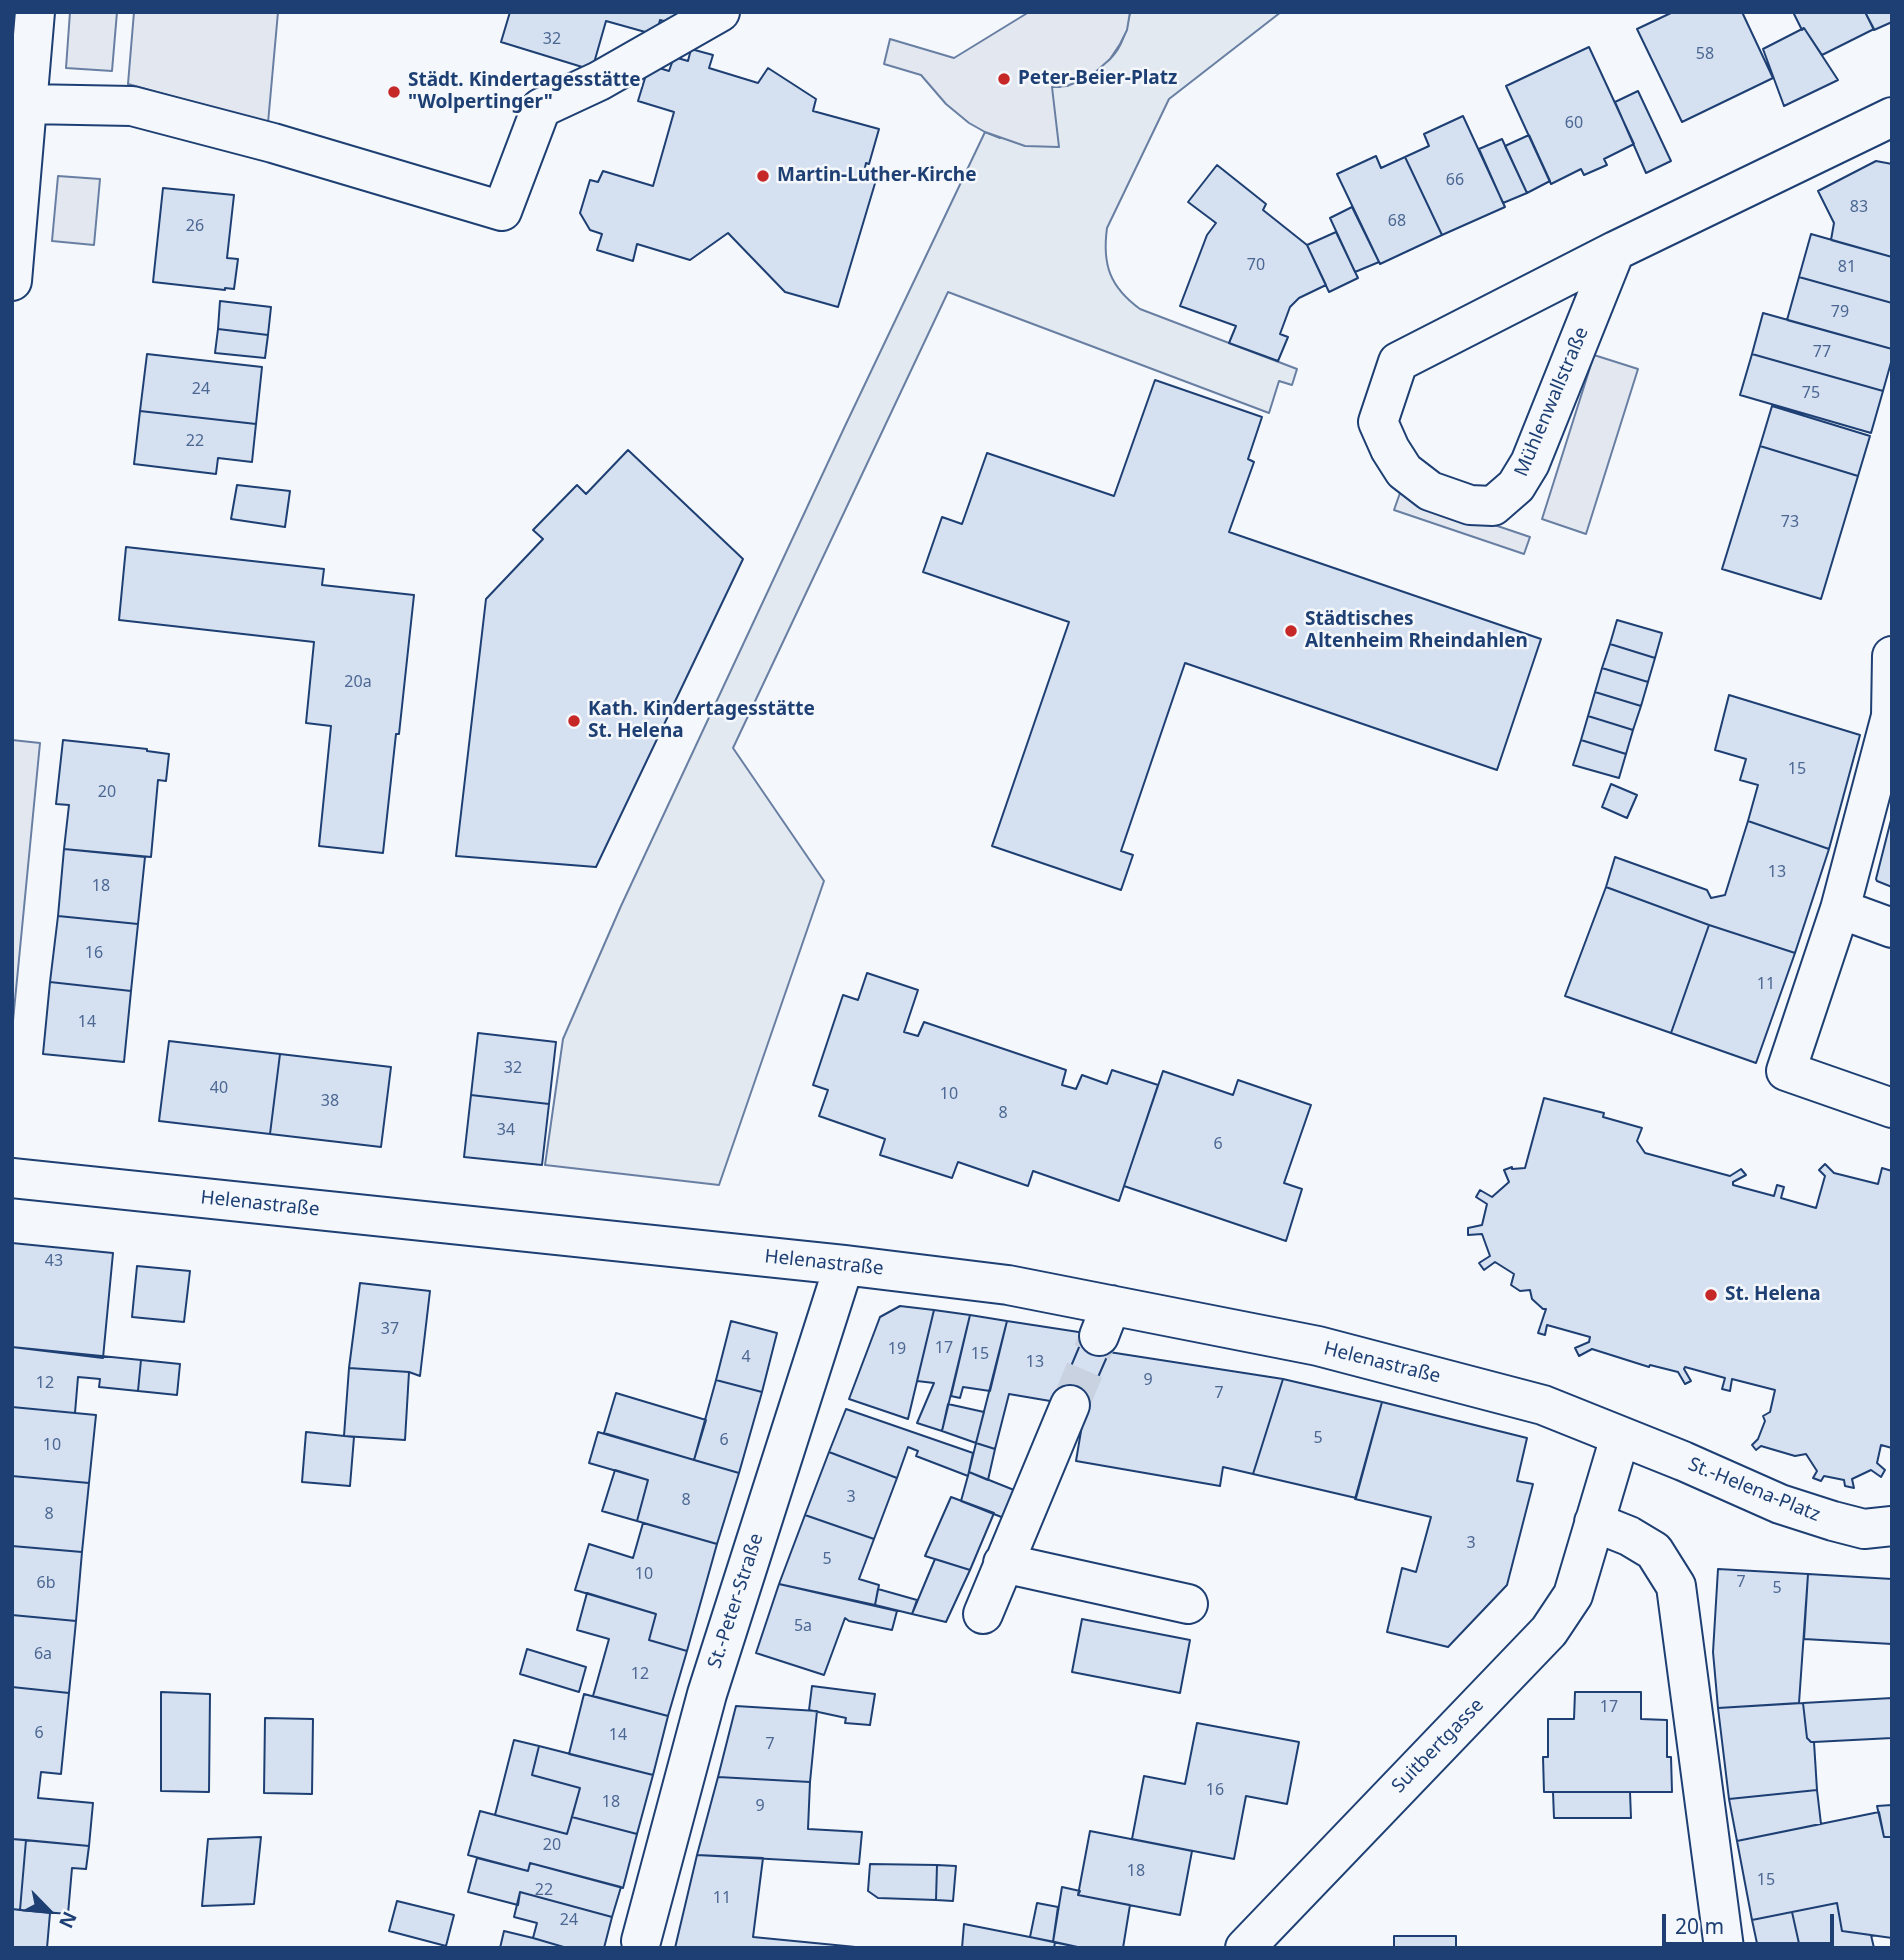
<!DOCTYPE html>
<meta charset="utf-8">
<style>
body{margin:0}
#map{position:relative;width:1904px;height:1960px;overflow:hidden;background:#f4f7fb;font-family:"Noto Sans",sans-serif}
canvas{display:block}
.frame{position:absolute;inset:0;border:14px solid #1d3f73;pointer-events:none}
.north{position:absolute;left:14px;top:1876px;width:70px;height:70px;-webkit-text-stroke:5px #f4f7fb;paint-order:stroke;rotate:115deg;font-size:19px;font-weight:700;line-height:28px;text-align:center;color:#1d3f73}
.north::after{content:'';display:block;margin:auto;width:24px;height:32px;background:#1d3f73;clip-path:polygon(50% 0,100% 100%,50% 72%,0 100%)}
.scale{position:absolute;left:1662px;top:1914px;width:172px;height:32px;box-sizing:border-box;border:4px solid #1d3f73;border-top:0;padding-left:9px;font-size:21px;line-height:24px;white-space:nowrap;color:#1d3f73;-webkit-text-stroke:5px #f4f7fb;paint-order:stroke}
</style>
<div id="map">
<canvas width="1904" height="1960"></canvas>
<div class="frame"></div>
<div class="north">N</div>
<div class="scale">20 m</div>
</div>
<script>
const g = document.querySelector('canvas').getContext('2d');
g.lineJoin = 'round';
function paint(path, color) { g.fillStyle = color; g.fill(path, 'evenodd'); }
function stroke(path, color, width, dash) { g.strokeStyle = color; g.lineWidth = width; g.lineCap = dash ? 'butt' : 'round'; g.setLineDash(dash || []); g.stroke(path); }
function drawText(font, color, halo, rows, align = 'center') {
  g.font = font + ' "Noto Sans",sans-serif'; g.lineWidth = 5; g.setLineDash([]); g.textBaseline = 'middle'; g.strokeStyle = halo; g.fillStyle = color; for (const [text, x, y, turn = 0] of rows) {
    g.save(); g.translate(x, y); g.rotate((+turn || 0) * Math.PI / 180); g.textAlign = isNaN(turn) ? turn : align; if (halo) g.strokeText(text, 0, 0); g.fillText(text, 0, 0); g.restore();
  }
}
const green = new Path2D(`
 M1130,12h151l-112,87 -62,129c-5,37 3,59 33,81l157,60 -5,16 -13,-4 -10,32 -321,-121 -215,456 91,133 -105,304 -174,-20 18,-126 58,-133 224,-480 140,-294 15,6 52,-51h8c12,-7 41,-20 50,-28 13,-12 17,-31 20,-47z`);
paint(green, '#e3e9f0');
stroke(green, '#687fa3', 2);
const parking = new Path2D(`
 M70,12h47l-5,59 -46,-3z
 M134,12h144l-10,111 -140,-39z
 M1029,12h101l-3,18 -7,14 -10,15 -19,17 -24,10 -15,1 7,60 -34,-1 -40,-14 -16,-9 -23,-19 -25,-29 -37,-11 6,-25 64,19z
 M58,176l42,3 -6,66 -42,-4z
 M1594,355l44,14 -52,165 -44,-15z
 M1400,493l130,44 -6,17 -130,-44z
 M12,740l28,3 -28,288z`);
paint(parking, '#e3e8f0');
stroke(parking, '#687fa3', 2);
const building = new Path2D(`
 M510,12h169l-4,12 -15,-4 -4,15 -50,-14 -14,49 -91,-28z
 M1673,12h69l31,66 -91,44 -45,-93z
 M1797,12h68l9,17 -52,26 -18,-27 -2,2 -8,-16z
 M1865,12h27v10l-18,8z
 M1804,28l34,52 -54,26 -21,-57z
 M1589,47l45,97 -30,15 3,6 -23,10 -3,-6 -30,15 -45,-98z
 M691,49l22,6 -4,13 49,15 10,-15 48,31 -3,12 66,18 -10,35 -3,-1 -2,9 12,8 -38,127 -53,-15 -57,-59 -38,27 -53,-16 -4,17 -36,-11 5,-16 -12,-4 -10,-17 10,-33 8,2 5,-11 50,15 21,-74 -36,-11 11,-36 20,6 5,-14 14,4z
 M1638,91l33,70 -25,12 -31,-71z
 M1463,116l42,91 -63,28 -37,-78 24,-11 -5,-12z
 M1529,135l21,46 -23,12 -22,-47z
 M1502,139l25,54 -24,10 -24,-54z
 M1376,156l5,12 24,-11 37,78 -62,29 -43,-90z
 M1876,161l16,3v93l-61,-17 3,-17 -16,-32z
 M1217,165l49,39 -3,6 44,35 19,40 -27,13 -9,9 -10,27 8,3 -10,24 -49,-18 7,-17 -56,-20 27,-71 9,-12 -28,-21z
 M163,188l71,7 -7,63 11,1 -4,30 -9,-1v2l-72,-8z
 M1352,207l27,55 -24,10 -25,-54z
 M1336,232l22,46 -29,14 -22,-47z
 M1811,234l81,23v46l-93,-26z
 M1799,277l93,26v46l-105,-29z
 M220,301l51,6 -3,28 -50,-6z
 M1763,313l129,36v10l-9,32 -131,-37z
 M218,329l50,6 -3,23 -50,-5z
 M147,354l115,13 -6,57 -116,-13z
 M1752,354l131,37 -12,42 -131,-38z
 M1155,380l107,37 -14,42 6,3 -25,70 312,107 -44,131 -312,-107 -64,188 12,4 -12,35 -129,-44 77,-224 -146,-50 19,-55 20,7 25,-71 127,43z
 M1772,406l98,30 -12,40 -98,-30z
 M140,411l116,13 -4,38 -34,-4 -2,16 -82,-10z
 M1760,446l98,30 -37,123 -99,-30z
 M628,450l115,109 -147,308 -140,-11 30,-257 57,-60 -10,-9 44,-45 9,9z
 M237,485l53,6 -5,36 -54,-8z
 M126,547l198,22 -2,16 92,10 -15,139h-3l-13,119 -64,-7 12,-120 -25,-3 8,-81 -195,-22z
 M1617,620l45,13 -7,25 -45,-14z
 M1610,644l45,14 -7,24 -46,-14z
 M1602,668l46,14 -7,24 -46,-14z
 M1595,692l46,14 -8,24 -45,-14z
 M1729,695l131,40 -31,114 -81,-28 10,-36 -18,-5 6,-21 -31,-9z
 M1588,716l45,14 -7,24 -45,-14z
 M63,740l84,9v2l22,3 -3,27 -8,-1 -7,77 -87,-8 5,-44 -13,-1z
 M1581,740l45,14 -7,24 -46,-13z
 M1611,784l26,11 -10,23 -25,-11z
 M1892,816v71l-15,-6 -1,-2z
 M1748,821l81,28 -34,104 -86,-28 -103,-38 9,-30 92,33 4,8 14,-3z
 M64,849l81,8 -7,67 -80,-8z
 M1606,887l103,38 -38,108 -106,-37z
 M58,916l80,8 -7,67 -81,-9z
 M1709,925l86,28 -39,110 -85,-30z
 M867,973l51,17 -14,42 14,4 6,-14 142,48 -4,15 14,4 6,-14 25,9 5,-14 46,15 -39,116 -86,-30 -5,15 -70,-24 -6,16 -72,-23 5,-16 -66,-23 9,-26 -15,-5 30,-90 15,5z
 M50,982l81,9 -7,71 -81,-8z
 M478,1033l78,9 -7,62 -78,-9z
 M169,1041l111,13 -10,80 -111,-13z
 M280,1054l111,13 -10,80 -111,-13z
 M1163,1071l70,24 5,-15 73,25 -27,78 18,6 -16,52 -162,-55z
 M471,1095l78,9 -7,61 -78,-8z
 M1544,1098l60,15 -1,4 39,11 -5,13 8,12 85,23 11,-7 5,6 -13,7v3l41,11 3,-11 7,2 -3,11 35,10 9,-32 -6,-6 6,-6 9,9 44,11 4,-16 10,3v277l-11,-3 -4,18 8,7 -4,7 -10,-7 -19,9 2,9 -9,-2 -1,-6 -20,-4 -3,5 -8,-3 4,-7 -11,-17 -11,2 -34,-10 -5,4 -4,-5 6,-6 7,-18 -2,-5 7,-4 5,-22 -43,-11 -2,12 -8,-2 3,-11 -40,-11 -1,2 7,12 -6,3 -7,-12 -28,-7 -1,2 -57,-18 -13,7 -4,-8 14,-6 1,-5 -43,-12 -2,10 -7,-2 8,-24h-3l-11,-10 -2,-9 -10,1 -9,-6 3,-11 -19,-12 -11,8 -5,-7 11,-7 -8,-22 -14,1v-7l14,-3 5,-21 -11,-7 4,-7 12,7 17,-15 -5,-12 8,-3v2l13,-1z
 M12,1243l101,10 -10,105 -91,-11z
 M137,1266l53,5 -6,51 -52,-5z
 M360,1283l70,8 -10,85 -11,-4 -60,-4z
 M900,1306l34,4 -26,109 -59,-20 31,-82z
 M934,1310l36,5 -28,116 -25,-8 17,-40 -17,-2z
 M970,1315l37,6 -17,70 -27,-4 -3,11 -9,-2z
 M731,1321l46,12 -15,59 -46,-12z
 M1007,1321l78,12 -29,69 -47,-8 -14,55 -19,-6z
 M1085,1333l24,5v14l-24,55 -29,-5z
 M12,1347l129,13 -3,31 -39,-4 1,-8 -22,-2 -3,36 -63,-6z
 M1109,1352l174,27 -30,95 -30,-7 -3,19 -144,-25 9,-54z
 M141,1360l39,4 -3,31 -39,-4z
 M349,1368l60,4 -4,68 -61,-4z
 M1283,1379l99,23 -26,96 -103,-24z
 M716,1380l46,12 -23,81 -45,-13z
 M616,1393l90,27 -12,40 -90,-27z
 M1382,1402l145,36 -10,43 16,3 -26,101 -59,62 -61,-15 15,-64 14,4 15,-55 -76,-18z
 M948,1404l36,8 -8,31 -34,-12z
 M12,1407l84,8 -7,68 -77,-7z
 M846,1409l127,44 -5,23 -52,-20 2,-5 -10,-4 -11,31 -68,-26z
 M306,1432l48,5 -4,49 -48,-4z
 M598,1432l141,41 -22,71 -80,-23 11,-41 -59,-17z
 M976,1443l19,6 -7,31 -19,-8z
 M829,1452l68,26 -23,61 -69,-24z
 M615,1470l33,10 -11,41 -35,-10z
 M969,1472l50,20 -10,28 -48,-19z
 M12,1476l77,7 -7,69 -70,-6z
 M951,1497l43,16 -24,57 -45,-14z
 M805,1515l69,24 -15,40 20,6 -4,20 -96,-21z
 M643,1523l74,21 -30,107 -38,-11 7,-26 -81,-24 14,-46 44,14z
 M12,1546l70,6 -6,69 -64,-6z
 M935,1559l35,11 -24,52 -34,-8z
 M1718,1569l90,5 -9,129 -81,5 -5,-56z
 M1808,1574l84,5v65l-88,-5z
 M779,1584l118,27 -5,19 -43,-9 -4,-3 -21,57 -68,-22z
 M878,1589l39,11 -5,14 -37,-9z
 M587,1593l69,21 -7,26 38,11 -19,65 -75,-20 16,-57 -32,-9z
 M12,1615l64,6 -7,72 -57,-6z
 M1082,1619l108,21 -10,53 -108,-21z
 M527,1649l59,18 -7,25 -59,-18z
 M812,1686l63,8 -5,31 -25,-2 1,-5 -37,-8z
 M12,1687l57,6 -8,81 -20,-2 -3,26 55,5 -4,43 -77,-7z
 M161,1692l49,2 -1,98 -48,-1z
 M1575,1692h66v27l26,1v37h4l1,35h-128l-1,-35h5v-38h26z
 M584,1694l84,22 -15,59 -84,-21z
 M1892,1698v40l-78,4h-3l-4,-4 -4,-35z
 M1803,1703l4,35 4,4h3l3,48 -88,9 -11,-91z
 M736,1706l81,5 -7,71 -92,-5z
 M265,1718l48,1 -1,75 -48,-1z
 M1197,1723l102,19 -12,62 -41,-8 -12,63 -102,-20 12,-63 41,8z
 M514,1740l25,6 -7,29 48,13 -13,46 -72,-19z
 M539,1746l114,29 -16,59 -65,-17 8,-29 -48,-13z
 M718,1777l92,5 -2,47 54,3 -3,32 -162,-9z
 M1817,1790l4,34 -84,17 -8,-42z
 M1553,1792h77l1,26h-77z
 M1892,1805v32h-8l-7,-31z
 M480,1811l87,23 5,-17 65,17 -14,54 -93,-25 -2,8 -60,-16z
 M1879,1812l5,25h8v101l-50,-7 -5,-28 -85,17 -15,-79z
 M1090,1831l102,20 -12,64 -102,-20z
 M261,1837l-7,67 -52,2 6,-67z
 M12,1839l14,1 -6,70 -8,-1z
 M26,1840l63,6 -3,23 -14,-1 -4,46 -48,-4z
 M697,1855l66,3 -10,79 113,11h-191z
 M477,1858l51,13 2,-8 91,24 -9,30 -92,-25 -2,13 -50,-13z
 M870,1864l67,1 -1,35 -58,-2 -10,-7z
 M937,1865l19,1 -3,35 -17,-1z
 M1062,1887l18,4 -2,4 52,10 -7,43h-41l-29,-6z
 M520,1892l92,25 -8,31h-37l-34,-10 4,-15 -23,-6z
 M397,1901l57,14 -8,31 -57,-15z
 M1037,1903l21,4 -5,35 -23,-5z
 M1837,1903l5,28 29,4 3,13h-74l-8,-36z
 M12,1909l38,4 -3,35h-35z
 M1792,1912l8,36h-42l-6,-28z
 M964,1924l91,18 -1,6h-92z
 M504,1931l29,7 34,10h-67z
 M1394,1936h62v12h39h-109h8z
 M1055,1942l27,6h-28z`);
paint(building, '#d5e0f0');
stroke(building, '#1d3f73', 2);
stroke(new Path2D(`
 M1070,1405l29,-69`), '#c9d2e0', 38, [38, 19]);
const minor = new Path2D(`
 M27,104l105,2 141,37 229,68 39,-103 58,-27 121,-69
 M1615,251l-85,212 -14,23 -23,20 -23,-1 -40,-14 -26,-20 -14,-22 -12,-27 20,-60 217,-111 277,-134
 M12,281l23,-269
 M1892,656l-1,60 -51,193 -54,162 106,37
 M1840,909l52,19
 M12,1178l832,87 164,20 310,61 225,59 140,56 97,43 53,17 31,8 28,-3
 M1099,1336l12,-31
 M1594,1522l35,14 25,15 22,35 48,362
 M1003,1563l185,41
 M983,1614l87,-209
 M641,1941l66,-247 137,-429
 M1245,1948l304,-317 24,-36 47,-158`);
stroke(minor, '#1d3f73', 42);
stroke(minor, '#f4f7fb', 38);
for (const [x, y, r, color] of [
 [1004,79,7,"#c62828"],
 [394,92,7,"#c62828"],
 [763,176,7,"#c62828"],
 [1291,631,7,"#c62828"],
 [574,721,7,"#c62828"],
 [1711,1295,7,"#c62828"]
]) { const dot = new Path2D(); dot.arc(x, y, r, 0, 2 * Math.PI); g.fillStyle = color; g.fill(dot); stroke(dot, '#f4f7fb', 2.5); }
drawText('16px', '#4b6792', null, [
 ["32",552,39],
 ["58",1705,54],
 ["60",1574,123],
 ["66",1455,180],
 ["83",1859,207],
 ["68",1397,221],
 ["26",195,226],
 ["70",1256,265],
 ["81",1847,267],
 ["79",1840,312],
 ["77",1822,352],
 ["24",201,389],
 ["75",1811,393],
 ["22",195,441],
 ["73",1790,522],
 ["20a",358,682],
 ["15",1797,769],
 ["20",107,792],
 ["13",1777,872],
 ["18",101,886],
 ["16",94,953],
 ["11",1766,984],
 ["14",87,1022],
 ["32",513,1068],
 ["40",219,1088],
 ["10",949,1094],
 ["38",330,1101],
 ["8",1003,1113],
 ["34",506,1130],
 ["6",1218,1144],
 ["43",54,1261],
 ["37",390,1329],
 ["17",944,1348],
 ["19",897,1349],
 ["15",980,1354],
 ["4",746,1357],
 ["13",1035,1362],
 ["9",1148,1380],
 ["12",45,1383],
 ["7",1219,1393],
 ["5",1318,1438],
 ["6",724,1440],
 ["10",52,1445],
 ["3",851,1497],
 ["8",686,1500],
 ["8",49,1514],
 ["3",1471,1543],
 ["5",827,1559],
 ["10",644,1574],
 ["7",1741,1582],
 ["6b",46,1583],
 ["5",1777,1588],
 ["5a",803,1626],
 ["6a",43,1654],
 ["12",640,1674],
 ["17",1609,1707],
 ["6",39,1733],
 ["14",618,1735],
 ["7",770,1744],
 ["16",1215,1790],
 ["18",611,1802],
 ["9",760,1806],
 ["20",552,1845],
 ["18",1136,1871],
 ["15",1766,1880],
 ["22",544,1890],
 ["11",722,1898],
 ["24",569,1920]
]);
drawText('bold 19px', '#1d3f73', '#f4f7fb', [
 ["Peter-Beier-Platz",1018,79],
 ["Städt. Kindertagesstätte",408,81],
 ["\"Wolpertinger\"",408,103],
 ["Martin-Luther-Kirche",777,176],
 ["Städtisches",1305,620],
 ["Altenheim Rheindahlen",1305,642],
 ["Kath. Kindertagesstätte",588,710],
 ["St. Helena",588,732],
 ["St. Helena",1725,1295]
], 'left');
drawText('19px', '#1d3f73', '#f4f7fb', [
 ["Mühlenwallstraße",1552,402,-67],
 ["Helenastraße",260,1204,6],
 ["Helenastraße",824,1263,6],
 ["Helenastraße",1382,1363,14],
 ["St.-Helena-Platz",1754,1490,22],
 ["St.-Peter-Straße",736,1601,-72],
 ["Suitbertgasse",1438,1746,-46]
]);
</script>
